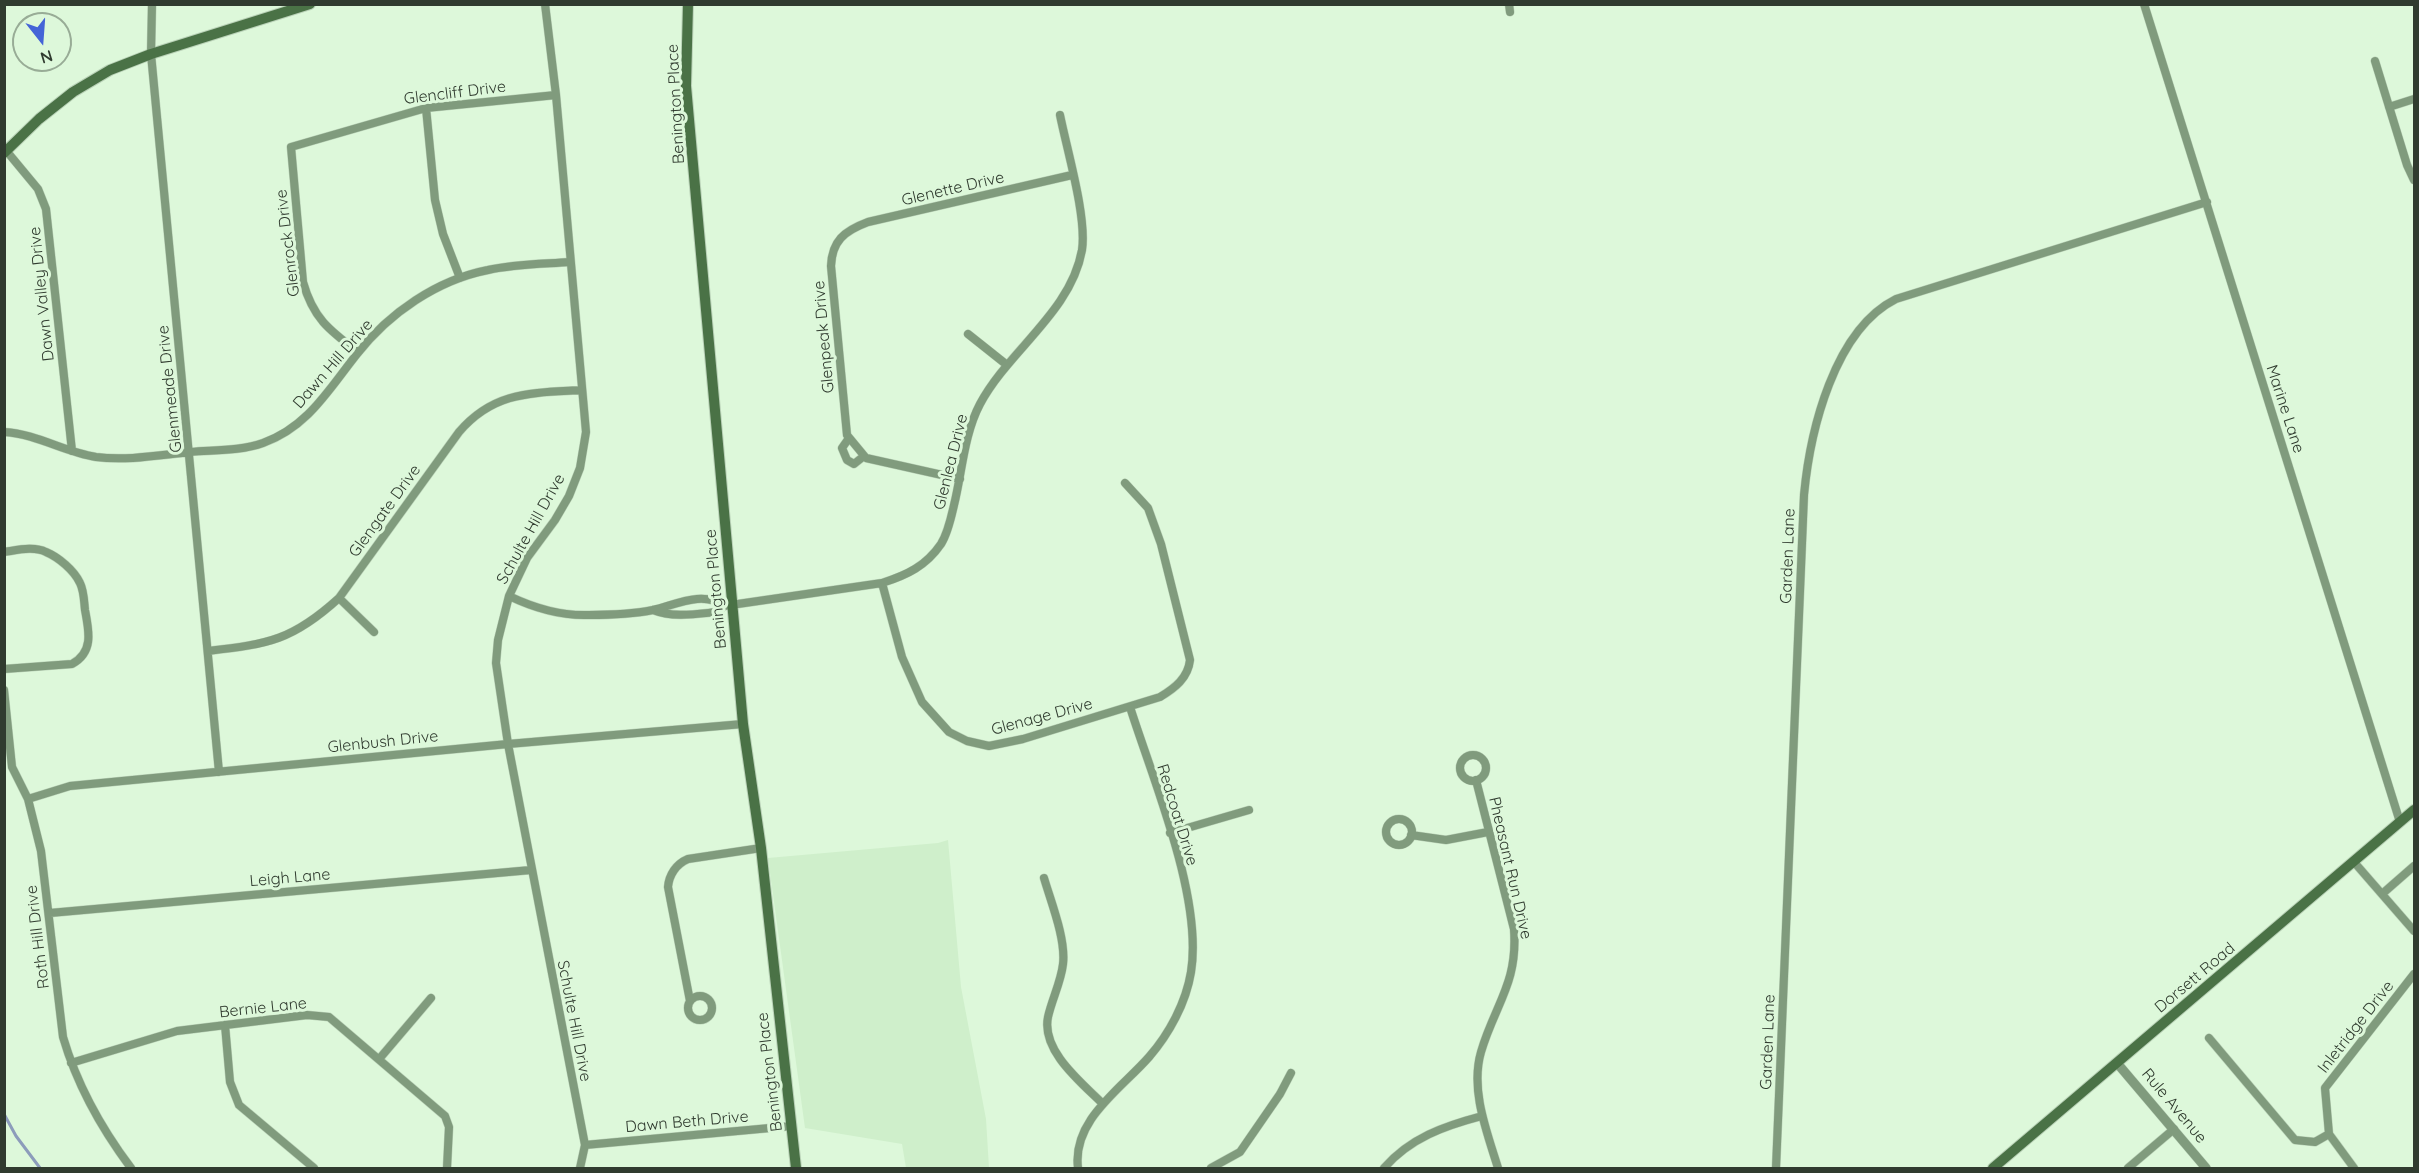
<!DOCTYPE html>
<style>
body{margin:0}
#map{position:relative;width:2419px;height:1173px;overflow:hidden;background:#ddf8da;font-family:Quicksand,sans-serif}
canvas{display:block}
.frame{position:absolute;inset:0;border:6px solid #303b2f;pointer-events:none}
.north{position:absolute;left:12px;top:12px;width:60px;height:60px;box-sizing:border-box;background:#ddf8da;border:2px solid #98ac96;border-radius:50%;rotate:163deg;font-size:16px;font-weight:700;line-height:24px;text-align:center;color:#303b2f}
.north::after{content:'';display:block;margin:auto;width:21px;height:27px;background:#4464d7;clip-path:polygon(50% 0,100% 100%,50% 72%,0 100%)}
</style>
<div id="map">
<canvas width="2419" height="1173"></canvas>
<div class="frame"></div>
<div class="north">N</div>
</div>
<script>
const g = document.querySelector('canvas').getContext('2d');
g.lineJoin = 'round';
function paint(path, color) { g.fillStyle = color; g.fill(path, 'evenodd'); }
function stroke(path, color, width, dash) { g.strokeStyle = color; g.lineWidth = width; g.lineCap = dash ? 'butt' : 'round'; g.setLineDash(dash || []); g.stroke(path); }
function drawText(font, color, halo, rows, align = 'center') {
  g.font = font + ' Quicksand,sans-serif'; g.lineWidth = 6; g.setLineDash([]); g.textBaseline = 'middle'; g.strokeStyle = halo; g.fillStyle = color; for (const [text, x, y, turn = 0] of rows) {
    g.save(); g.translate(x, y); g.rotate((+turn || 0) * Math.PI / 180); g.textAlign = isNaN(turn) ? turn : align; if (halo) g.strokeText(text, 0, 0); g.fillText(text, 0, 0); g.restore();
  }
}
paint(new Path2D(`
 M948,840l13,147 25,132 3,49h-83l-4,-24 -97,-16 -37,-270 170,-15z`), '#cfefcb');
stroke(new Path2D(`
 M4,1114l12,22 24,32`), '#8c9cbb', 3);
const minor = new Path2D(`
 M152,4l-1,50 68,718
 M545,4l11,91 30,337 -6,36 -11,28 -14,24 -28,38 -18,38 -11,44 -2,23 12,81 77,401 -5,23
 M1509,4l1,8
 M2144,4l256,818
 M2375,61l32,104 7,15
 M2389,107l25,-8
 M426,108l9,92 8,34 17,44
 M4,148l34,41 8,20 26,242
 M968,334l39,31
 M358,352c-29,-22 -45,-34 -55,-70l-12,-135 135,-39 130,-13
 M4,432c33,2 60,20 92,25 31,4 64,-2 95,-5 24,-2 50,-1 72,-9 45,-16 66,-54 94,-89 32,-41 80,-74 131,-84 27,-6 55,-6 82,-8
 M849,438l-7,10 5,12 7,4 10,-8
 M960,479l-94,-21 -19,-23 -16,-169c1,-25 13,-35 37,-44l204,-47
 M4,552c14,-2 30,-6 42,0 12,5 28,18 34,31 4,8 4,18 5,27 4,21 9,42 -13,54l-68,5
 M882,583l20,74 20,45 27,30 18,9 22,5 34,-7 137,-42c15,-9 28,-19 30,-37l-29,-116 -13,-36 -23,-25
 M509,596c25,12 52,20 80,19 20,0 44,-1 64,-5 22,-5 50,-20 71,-4
 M339,598l35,34
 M653,610c20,8 43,4 64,2l7,-6 158,-23c25,-8 44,-17 59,-39 7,-11 10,-26 13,-39 8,-32 10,-71 26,-101 29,-54 91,-92 102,-154 5,-33 -15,-100 -22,-135
 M208,651c61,-7 85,-11 131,-53l120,-166c35,-41 73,-39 123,-42
 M4,690l8,77 16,32 13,52 22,186c14,48 38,91 68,131
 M1460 768a13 13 0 1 1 26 0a13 13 0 1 1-26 0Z
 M1476,780l38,149c4,55 -19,75 -33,123 -11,38 6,80 17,116
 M28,799l42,-13 438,-42 235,-20
 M1386 832a13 13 0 1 1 26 0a13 13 0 1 1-26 0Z
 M1170,833l79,-23
 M1411,835l35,5 42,-8
 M2354,862l60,69
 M1044,878c7,24 22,61 19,86 -2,18 -11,35 -15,53 -7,34 34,66 55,87
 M2382,894l32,-28
 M50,913l481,-43
 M688 1008a12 12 0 1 1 24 0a12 12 0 1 1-24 0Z
 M690,1001l-22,-114c1,-12 8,-23 20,-28l73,-11
 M225,1025l5,57 9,23 75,63
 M2209,1038l86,102 20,2 14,-8
 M380,1058l51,-60
 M71,1063l106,-32 130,-16 22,2 116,99 4,11 -2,41
 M585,1145l207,-19
 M1078,1168c-6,-48 43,-79 71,-111 20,-23 37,-54 42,-85 12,-75 -38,-192 -61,-265
 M1211,1168l29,-16 40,-58 11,-21
 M1384,1168c26,-30 60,-42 98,-52
 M1776,1168l28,-673c6,-64 30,-165 92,-196l311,-97
 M2128,1168l46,-39
 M2354,1168l-25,-34 -4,-46 89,-114`);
const tertiary = new Path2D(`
 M2117,1063l89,105`);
const secondary = new Path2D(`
 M688,4l-2,82 57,638 18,124 35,320
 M4,153l35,-34 34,-27 37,-22 41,-16 159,-50
 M1993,1168l421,-358`);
stroke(minor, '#bad2b8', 9);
stroke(tertiary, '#bad2b8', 10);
stroke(secondary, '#bad2b8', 12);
stroke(minor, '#809b7d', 8);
stroke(tertiary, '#809b7d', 9);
stroke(secondary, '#4a7246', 10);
drawText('16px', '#303b2f', '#ddf8da', [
 ["Glencliff Drive",455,93,-7],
 ["Benington Place",676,104,-93],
 ["Glenette Drive",953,189,-13],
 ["Glenrock Drive",288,243,-97],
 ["Dawn Valley Drive",42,294,-96],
 ["Glenpeak Drive",824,337,-95],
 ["Dawn Hill Drive",333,364,-49],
 ["Glenmeade Drive",170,389,-96],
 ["Marine Lane",2285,409,72],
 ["Glenlea Drive",951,462,-76],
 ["Glengate Drive",385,511,-54],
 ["Schulte Hill Drive",531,529,-61],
 ["Garden Lane",1788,556,-88],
 ["Benington Place",716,589,-95],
 ["Glenage Drive",1042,717,-15],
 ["Glenbush Drive",383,742,-6],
 ["Redcoat Drive",1177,815,73],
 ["Pheasant Run Drive",1510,868,77],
 ["Leigh Lane",290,878,-5],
 ["Roth Hill Drive",38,937,-97],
 ["Dorsett Road",2195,978,-40],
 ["Bernie Lane",263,1008,-6],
 ["Schulte Hill Drive",574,1021,79],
 ["Inletridge Drive",2356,1027,-52],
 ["Garden Lane",1768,1042,-88],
 ["Benington Place",770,1072,-97],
 ["Rule Avenue",2174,1106,50],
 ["Dawn Beth Drive",687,1122,-5]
]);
</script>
